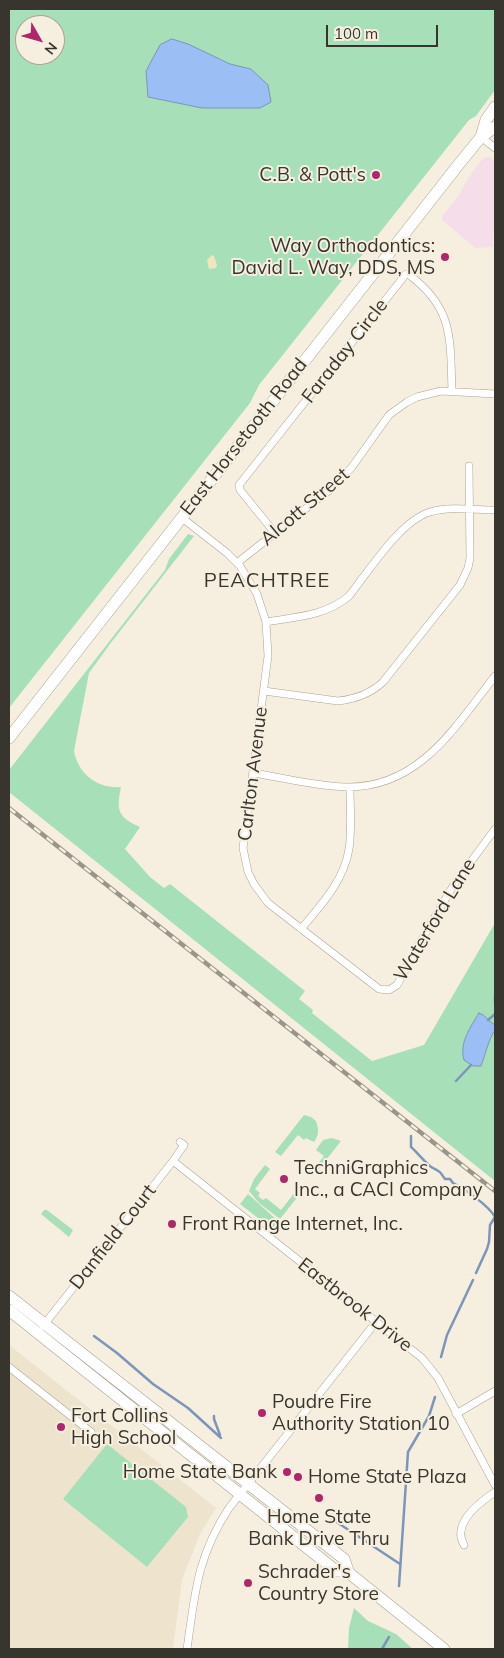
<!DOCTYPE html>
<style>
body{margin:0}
#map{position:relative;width:504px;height:1658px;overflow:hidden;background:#f6efdf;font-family:Mulish,sans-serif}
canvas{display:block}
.frame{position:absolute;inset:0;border:10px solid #38352f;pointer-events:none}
.north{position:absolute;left:15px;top:15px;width:50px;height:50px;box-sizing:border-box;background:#f6efdf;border:1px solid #aaa599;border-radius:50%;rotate:128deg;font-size:14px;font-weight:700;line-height:20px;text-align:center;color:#38352f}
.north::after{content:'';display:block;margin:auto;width:18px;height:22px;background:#af276a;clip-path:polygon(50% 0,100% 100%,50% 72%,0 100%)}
.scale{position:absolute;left:326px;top:25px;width:112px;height:22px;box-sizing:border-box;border:2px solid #38352f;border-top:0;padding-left:6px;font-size:15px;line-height:18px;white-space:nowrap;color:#38352f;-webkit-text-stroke:4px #f6efdf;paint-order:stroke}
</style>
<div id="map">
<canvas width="504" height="1658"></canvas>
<div class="frame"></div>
<div class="north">N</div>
<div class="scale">100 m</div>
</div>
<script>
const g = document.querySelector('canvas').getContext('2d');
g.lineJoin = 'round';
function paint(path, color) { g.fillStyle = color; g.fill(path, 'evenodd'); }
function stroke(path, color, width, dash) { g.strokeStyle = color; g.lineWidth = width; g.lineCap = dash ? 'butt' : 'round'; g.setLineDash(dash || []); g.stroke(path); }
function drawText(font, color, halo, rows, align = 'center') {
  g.font = font + ' Mulish,sans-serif'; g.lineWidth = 4; g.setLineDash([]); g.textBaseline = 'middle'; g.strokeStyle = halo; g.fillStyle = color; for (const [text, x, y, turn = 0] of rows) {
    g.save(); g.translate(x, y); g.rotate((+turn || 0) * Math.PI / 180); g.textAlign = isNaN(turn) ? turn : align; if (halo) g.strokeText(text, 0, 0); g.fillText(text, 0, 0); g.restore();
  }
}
paint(new Path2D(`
 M487,157h3l5,4v66l-2,8v12l-18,1 -33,-28v-4l17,-21 8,-15 15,-21z`), '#f5deea');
paint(new Path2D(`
 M9,1345l207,163 -16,26 -18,46 -9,69h-164z`), '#eee4cd');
paint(new Path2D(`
 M9,9h486v81l-19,26 -7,4 -210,265 -9,18 -241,305zM25,25h30v30h-30z
 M188,534l6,2 -84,108 -21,29 -15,78c4,23 24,38 47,36 -5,24 -3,30 19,40l-15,22 25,28 14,11 6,-4 135,107 -6,8 14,11 -1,3 60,48 52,-16 71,-122v258l-486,-389v-22l156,-200 4,-11z
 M304,1115l7,2 5,4c3,9 3,14 -2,21l-8,-4 -2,2 -6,-5 -17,21 -6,-4z
 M332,1138l9,3 -26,33 -3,-3 12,-15 -8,-6 7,-10z
 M265,1165l5,4 -15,20 5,4 -2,3 5,4 3,-2 15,12 18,-23 4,3 -23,29 -21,-16 -10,-12 5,-12z
 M248,1194l30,27 -6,8 -32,-25z
 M44,1210h3l26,20 -4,7 -28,-23z
 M107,1444l79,63 2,10 -41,50 -84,-68z
 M354,1608l14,13 28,13 17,15h-65l1,-21z`), '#a7dfb9');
paint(new Path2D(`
 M212,255l2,1 3,9 -1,3 -7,1 -2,-9z`), '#f0e6c0');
const water = new Path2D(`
 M172,39l16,5 42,20 21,5 17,16 3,17 -11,6h-58l-54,-11 -2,-26 14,-26z
 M479,1013c7,2 10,9 16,12v6c-6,6 -10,25 -14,35h-8l-9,-6c-5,-17 6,-32 15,-47z`);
paint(water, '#9bbef4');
stroke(water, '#7d95b9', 1);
stroke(new Path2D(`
 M495,996v7
 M488,1020l7,-6
 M456,1081l15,-16
 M411,1136v11c5,4 18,20 22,21 9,5 6,3 12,11h5l3,4c12,6 36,23 42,34l-5,8 -1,17 -2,7 -11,24
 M94,1336l23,17 36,31 35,24 33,30
 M441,1357l6,-22 26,-55
 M214,1416v3l6,16
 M326,1515l74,49
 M399,1586l9,-134 21,-36 6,-19
 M382,1649l7,-12`), '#7d95b9', 2.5);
const street = new Path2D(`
 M481,137l14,11
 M181,517l46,36 13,13 17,28 9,28 2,34 -25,192 5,24 6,12 14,19 111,86 10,1 8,-5 18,-34 38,-65 42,-57
 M275,533l-35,-43 -1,-5 167,-211h2c46,34 42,64 44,117
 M237,563l95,-75 20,-21 37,-52 18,-13 10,-5 24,-6 54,3
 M266,622c29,-5 60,-6 83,-26 20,-25 51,-75 81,-84 20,-6 45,-2 65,-2
 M264,691l74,10c18,-2 32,-7 45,-19l77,-97 8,-17 2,-10 -1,-92
 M254,773c29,5 62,13 91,14 74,2 110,-60 150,-111
 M301,929c20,-24 43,-48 48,-80 3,-20 1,-42 1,-62
 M173,1161l249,197 16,20 57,107
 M43,1326l130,-165 11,-16 -4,-3
 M9,1367l82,65
 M456,1414l39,-23
 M464,1545c-13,-22 16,-43 31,-53
 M187,1649c8,-56 10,-92 42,-141l147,-186`);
const primary = new Path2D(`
 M481,137l5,-17 9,-13
 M9,738l450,-574 22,-27 14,-10
 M9,1296l335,263 5,14
 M9,1310l326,260 14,3 95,76`);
stroke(street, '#a9a294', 8);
stroke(primary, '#a9a294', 12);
stroke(street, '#fff', 7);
stroke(primary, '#fff', 11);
const rail = new Path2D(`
 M9,808l486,383`);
stroke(rail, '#9a958a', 4.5);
stroke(rail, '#f6efdf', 2.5, [8]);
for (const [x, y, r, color] of [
 [376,175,5,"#af276a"],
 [445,257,5,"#af276a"],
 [284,1179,5,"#af276a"],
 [172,1224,5,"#af276a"],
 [262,1413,5,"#af276a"],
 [61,1427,5,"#af276a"],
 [287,1472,5,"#af276a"],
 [298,1477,5,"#af276a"],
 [319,1498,5,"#af276a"],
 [248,1583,5,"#af276a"]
]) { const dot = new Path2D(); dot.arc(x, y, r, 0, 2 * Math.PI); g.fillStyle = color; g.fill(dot); stroke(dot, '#f6efdf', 2); }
drawText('19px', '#38352f', '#f6efdf', [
 ["C.B. & Pott's",366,175,"right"],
 ["Way Orthodontics:",435,246,"right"],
 ["David L. Way, DDS, MS",435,268,"right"],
 ["TechniGraphics",294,1168],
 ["Inc., a CACI Company",294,1190],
 ["Front Range Internet, Inc.",182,1224],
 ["Poudre Fire",272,1402],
 ["Authority Station 10",272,1424],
 ["Fort Collins",71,1416],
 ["High School",71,1438],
 ["Home State Bank",277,1472,"right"],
 ["Home State Plaza",308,1477],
 ["Home State",319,1517,"center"],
 ["Bank Drive Thru",319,1539,"center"],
 ["Schrader's",258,1572],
 ["Country Store",258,1594]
], 'left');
drawText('19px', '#38352f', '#f6efdf', [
 ["Faraday Circle",345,351,-52],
 ["East Horsetooth Road",244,437,-52],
 ["Alcott Street",305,507,-40],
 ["Carlton Avenue",253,774,-83],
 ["Waterford Lane",435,920,-59],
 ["Danfield Court",113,1237,-52],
 ["Eastbrook Drive",355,1305,38]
]);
g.letterSpacing = '1px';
drawText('20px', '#38352f', '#f6efdf', [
 ["PEACHTREE",267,581]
]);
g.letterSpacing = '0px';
</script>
